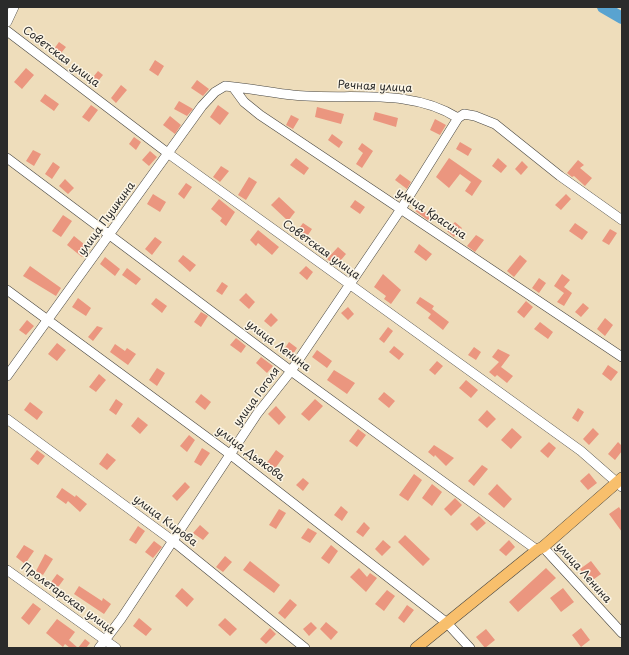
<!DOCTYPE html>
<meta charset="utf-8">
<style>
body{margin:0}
#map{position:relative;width:629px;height:655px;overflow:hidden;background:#edb;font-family:"Playpen Sans",sans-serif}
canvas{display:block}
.frame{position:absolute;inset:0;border:8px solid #2b2b2b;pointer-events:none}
</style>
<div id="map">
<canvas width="629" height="655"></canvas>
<div class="frame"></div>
</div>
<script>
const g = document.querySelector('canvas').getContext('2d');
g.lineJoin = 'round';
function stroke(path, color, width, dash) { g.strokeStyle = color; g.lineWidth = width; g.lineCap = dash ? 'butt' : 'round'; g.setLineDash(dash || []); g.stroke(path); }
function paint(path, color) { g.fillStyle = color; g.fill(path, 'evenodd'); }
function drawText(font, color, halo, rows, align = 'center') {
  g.font = font + ' "Playpen Sans",sans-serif'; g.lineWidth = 3; g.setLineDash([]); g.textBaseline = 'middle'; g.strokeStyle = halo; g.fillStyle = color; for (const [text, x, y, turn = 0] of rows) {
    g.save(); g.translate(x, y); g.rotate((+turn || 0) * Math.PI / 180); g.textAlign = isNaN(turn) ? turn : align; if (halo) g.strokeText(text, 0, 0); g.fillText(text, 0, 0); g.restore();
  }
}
stroke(new Path2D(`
 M603,7l19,11`), '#59a3d0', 12);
paint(new Path2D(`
 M59,42l7,5 -9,11 -6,-5z
 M155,60l9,6 -6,10 -9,-6z
 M26,68l8,7 -12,14 -8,-7z
 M98,71l5,4 -9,11 -5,-4z
 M197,80l12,9 -6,7 -12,-8z
 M121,85l6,5 -11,13 -5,-5z
 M45,94l14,10 -5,7 -14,-10z
 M179,101l14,8 -6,7 -13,-7z
 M91,105l7,5 -9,12 -7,-5z
 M218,105l11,8 -9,12 -10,-8z
 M317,107l27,7 -3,10 -26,-7z
 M375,112l23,6 -2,9 -23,-7z
 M291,115l8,4 -6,10 -7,-4z
 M170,116l11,9 -6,9 -12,-9z
 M435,119l11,6 -6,10 -10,-5z
 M332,134l11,8 -4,6 -11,-8z
 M134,137l7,5 -5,8 -7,-6z
 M460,142l12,7 -4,7 -12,-7z
 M362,143l11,8 -11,17 -6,-4 7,-11 -5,-4z
 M33,150l8,4 -7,12 -8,-5z
 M150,151l7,6 -8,9 -7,-6z
 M296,158l13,10 -5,7 -14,-10z
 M449,158l33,23 -10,15 -7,-5 6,-9 -11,-8 -11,14 -13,-11z
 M498,158l9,8 -6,7 -9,-7z
 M578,160l6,5 -4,3 12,10 -7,8 -11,-10 -2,1 -5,-4z
 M522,161l6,6 -7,8 -6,-6z
 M53,162l7,5 -8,12 -7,-5z
 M221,166l8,5 -9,11 -7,-5z
 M400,174l11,8 -4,7 -12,-9z
 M249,177l8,5 -11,18 -8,-5z
 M65,179l9,9 -6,6 -9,-8z
 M186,183l6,4 -8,12 -6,-5z
 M153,194l13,8 -6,10 -13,-8z
 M566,194l5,5 -10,11 -6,-5z
 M279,197l16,15 -7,9 -17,-16z
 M219,199l16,13 -9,14 -6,-5 2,-3 -11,-9z
 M355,200l10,7 -5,7 -10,-7z
 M417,206l15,11 -3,4 -15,-11z
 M63,215l9,6 -11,16 -9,-6z
 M455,222l7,6 -8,9 -7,-6z
 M303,223l9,6 -8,12 -9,-7z
 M575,223l13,9 -6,8 -13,-9z
 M610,229l7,4 -8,12 -7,-4z
 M258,230l21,17 -7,8 -14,-12 -2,3 -6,-6z
 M476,235l8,5 -9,12 -8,-6z
 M74,236l15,12 -7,9 -15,-12z
 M155,237l7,5 -10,13 -7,-6z
 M419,244l13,10 -6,7 -12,-9z
 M338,247l8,7 -10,12 -9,-7z
 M183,255l13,10 -6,7 -12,-11z
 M520,255l7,6 -13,16 -7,-6z
 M105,257l15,12 -5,7 -15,-12z
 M30,266l31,22 -5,8 -33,-20z
 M306,266l7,6 -6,8 -8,-7z
 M127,268l14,11 -5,6 -14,-10z
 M383,274l18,16 -10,14 -7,-5 2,-3 -12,-9z
 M562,274l8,6 -6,7 8,6 -8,13 -7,-4 7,-9 -10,-7z
 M539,278l7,5 -7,10 -7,-5z
 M222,282l6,4 -6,9 -6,-4z
 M246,293l9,9 -6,7 -10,-9z
 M420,297l14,9 -2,3 17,13 -6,8 -15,-12 3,-4 -15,-11z
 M78,298l13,10 -5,8 -14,-9z
 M156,298l11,8 -5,7 -11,-9z
 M526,301l7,6 -9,11 -7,-6z
 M583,303l6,5 -8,9 -6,-5z
 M348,307l6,7 -6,6 -7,-7z
 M201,312l7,4 -7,11 -7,-5z
 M271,313l7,7 -7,7 -7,-6z
 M605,318l8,7 -8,11 -8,-7z
 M27,320l7,6 -8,9 -7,-5z
 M540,322l13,10 -5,7 -14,-10z
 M97,326l6,2 -10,13 -5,-4z
 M388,327l5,4 -9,12 -5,-4z
 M236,338l10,8 -5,7 -11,-8z
 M289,342l8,6 -6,9 -8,-6z
 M57,343l9,7 -9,11 -9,-7z
 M115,344l10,7 2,-3 9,6 -8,11 -18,-13z
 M394,346l10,8 -5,6 -10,-8z
 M474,347l7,5 -5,8 -8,-5z
 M498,349l12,6 -9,12 12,9 -6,7 -10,-8 -2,2 -6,-5 10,-10 -7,-5z
 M317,350l15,11 -5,7 -15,-11z
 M261,357l12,9 -6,7 -11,-10z
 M437,361l6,5 -8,9 -6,-5z
 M608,365l10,7 -7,9 -9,-7z
 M157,368l8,5 -8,13 -8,-6z
 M334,370l21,13 -8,11 -20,-14z
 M99,374l7,6 -10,12 -7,-5z
 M466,380l12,10 -7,8 -12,-10z
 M384,392l11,9 -6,7 -11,-9z
 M201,394l10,8 -6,8 -10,-8z
 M116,399l7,5 -7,11 -7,-5z
 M315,399l8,7 -14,15 -8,-7z
 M30,402l13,10 -6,8 -13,-10z
 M276,406l10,11 -7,8 -11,-11z
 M578,408l6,4 -6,10 -6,-4z
 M487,410l9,9 -9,9 -9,-8z
 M138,417l10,8 -8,9 -9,-8z
 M512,428l10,9 -11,12 -10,-9z
 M593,428l6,6 -10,11 -6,-6z
 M358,429l8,6 -9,12 -8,-6z
 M189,435l6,5 -8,12 -7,-6z
 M549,442l7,6 -8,10 -8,-7z
 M618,442l4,4v5l-7,9 -7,-6z
 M434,445l20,13 -8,8 -11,-11 -1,2 -6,-5z
 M202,448l8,5 -9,13 -7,-4z
 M37,450l8,6 -7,9 -8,-6z
 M276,450l8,6 -10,14 -8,-6z
 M107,453l9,7 -9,10 -8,-6z
 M482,465l6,4 -14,17 -6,-5z
 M589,473l8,10 -9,7 -8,-9z
 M414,474l8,6 -14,21 -9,-6z
 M303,478l6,5 -6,8 -7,-6z
 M185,482l5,5 -13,14 -5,-5z
 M432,484l10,8 -10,14 -10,-8z
 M497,484l15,15 -8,9 -16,-14z
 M62,488l13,9 1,-2 11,9 -7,8 -12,-11 -2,3 -10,-7z
 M455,498l7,7 -11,11 -7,-7z
 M341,506l7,6 -6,9 -8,-6z
 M619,507l3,5v20l-13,-18z
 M279,509l7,4 -10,16 -7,-4z
 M479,516l7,7 -9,8 -7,-7z
 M364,522l6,6 -7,9 -7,-5z
 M200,525l9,8 -6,7 -10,-7z
 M138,526l7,5 -9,13 -7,-4z
 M308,528l9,5 -7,10 -9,-5z
 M405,535l25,24 -7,7 -25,-24z
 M383,540l8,7 -9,9 -7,-7z
 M509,540l6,7 -9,9 -7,-6z
 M154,541l8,6 -9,11 -8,-6z
 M24,545l10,6 -9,13 -9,-7z
 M331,545l7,6 -9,13 -8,-6z
 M45,554l8,5 -10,16 -7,-4z
 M225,556l7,6 -9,10 -7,-5z
 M250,561l30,24 -6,8 -31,-23z
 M591,561l10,13 -11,8 -10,-13z
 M359,568l8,9 3,-4 7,5 -11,14 -16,-15z
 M546,568l10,10 -38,34 -9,-10z
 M57,574l7,5 -8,11 -7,-5z
 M79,586l23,15 1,-3 8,6 -7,10 -30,-20z
 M182,588l12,11 -7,8 -12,-11z
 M563,588l11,14 -13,10 -11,-14z
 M387,590l8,6 -11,15 -9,-7z
 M290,599l7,6 -12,14 -7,-6z
 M33,603l8,6 -12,16 -8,-7z
 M407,605l7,5 -10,13 -6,-5z
 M139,618l13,11 -6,7 -13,-10z
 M225,618l12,11 -7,7 -12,-11z
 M57,619l18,13 -6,8 9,8 7,-9 5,4 -4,5h-16l-5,-4 -2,3 -17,-14z
 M311,622l6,6 -8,8 -6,-7z
 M326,622l12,10 -7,8 -11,-11z
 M270,628l6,6 -10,10 -6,-5z
 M581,628l9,12 -9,7 -9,-12z
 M486,629l9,11 -10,8 -9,-11z`), '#eb967f');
const minor = new Path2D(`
 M7,22l7,-15
 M7,31l162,123 412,297 41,36
 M233,87l11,15 16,13 362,242
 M7,158l284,213 246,179
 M7,290l224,165 216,168 23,25
 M7,376l195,-270 13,-14 10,-6c27,2 54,9 81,10 50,3 107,-7 152,22l6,-4 11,2 20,8 65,52 62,44
 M7,419l166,122 132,107
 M543,547l79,86
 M7,570l109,78
 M99,648l22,-29 136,-205 34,-43 110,-162 57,-91`);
const major = new Path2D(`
 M416,648l121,-98 6,-3 79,-69`);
stroke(minor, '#484641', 10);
stroke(major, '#484641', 12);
stroke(minor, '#fff', 9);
stroke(major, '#f8bf6c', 11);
drawText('11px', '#2b2b2b', '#fcf5e5', [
 ["Советская улица",61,57,37],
 ["Речная улица",375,87,3],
 ["улица Красина",431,214,34],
 ["улица Пушкина",107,219,-54],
 ["Советская улица",321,250,36],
 ["улица Ленина",278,346,37],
 ["улица Гоголя",257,397,-54],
 ["улица Дьякова",250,454,37],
 ["улица Кирова",165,521,37],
 ["улица Ленина",583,573,48],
 ["Пролетарская улица",68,599,36]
]);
</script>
